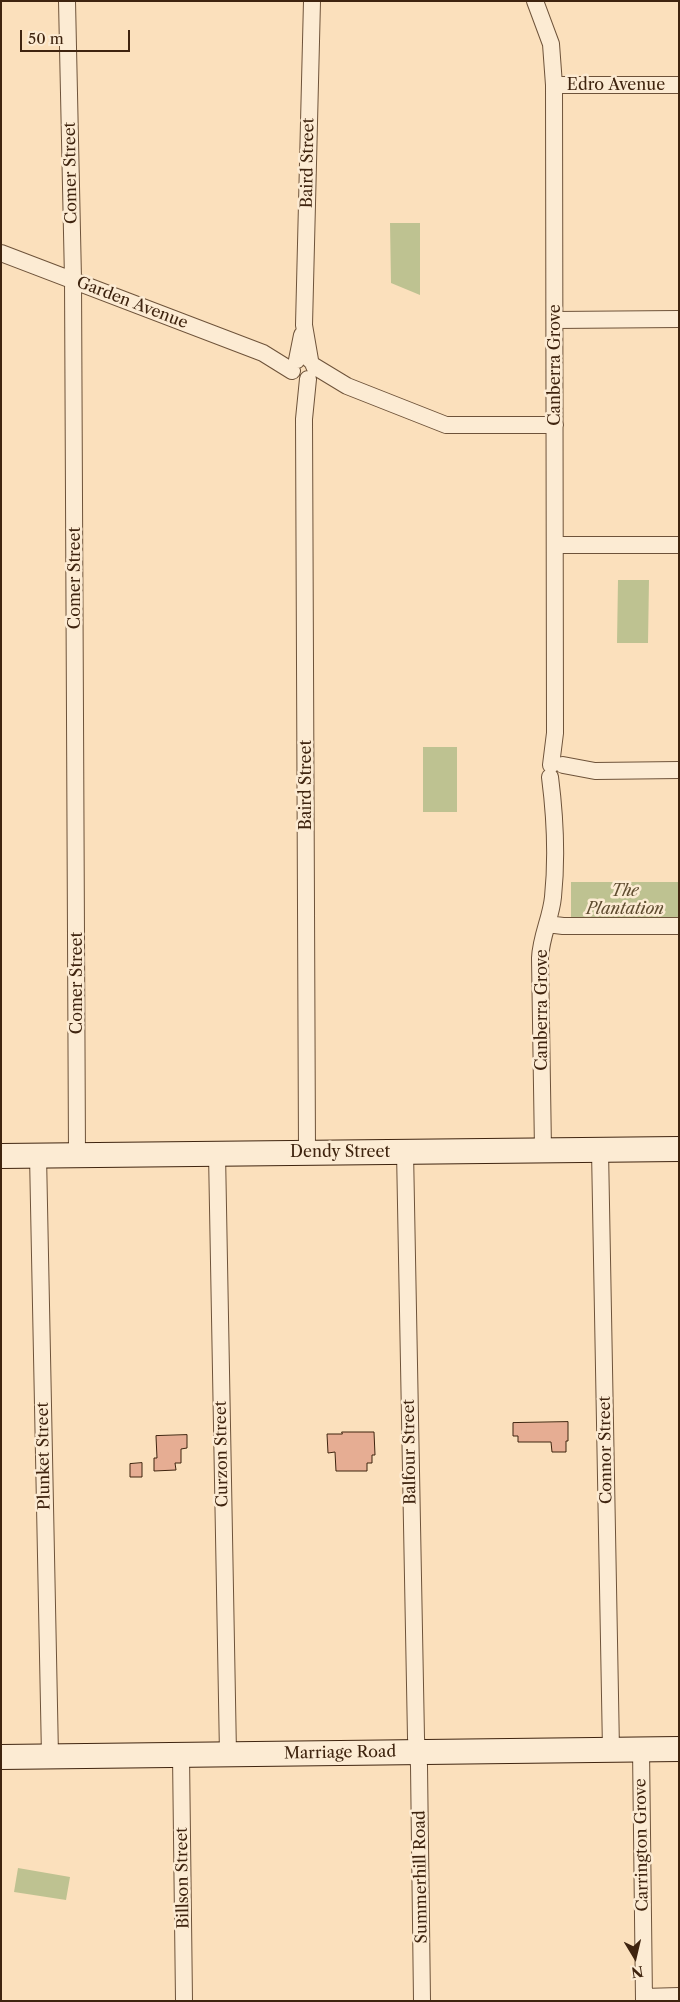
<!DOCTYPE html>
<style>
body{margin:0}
#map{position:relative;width:680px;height:2002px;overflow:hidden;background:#fbe0bc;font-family:"Libre Caslon Text",serif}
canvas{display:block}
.frame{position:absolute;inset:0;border:2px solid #3f240f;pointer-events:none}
.north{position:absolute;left:610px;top:1932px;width:50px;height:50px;-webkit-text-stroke:4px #fcebd3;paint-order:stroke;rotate:171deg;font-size:14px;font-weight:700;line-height:20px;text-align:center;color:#3f240f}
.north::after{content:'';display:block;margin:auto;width:18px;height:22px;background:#3f240f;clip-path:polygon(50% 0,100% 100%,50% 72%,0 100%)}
.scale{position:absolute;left:20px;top:30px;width:110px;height:22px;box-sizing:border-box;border:2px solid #3f240f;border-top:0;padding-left:6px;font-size:15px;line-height:18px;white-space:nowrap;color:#3f240f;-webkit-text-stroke:4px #fcebd3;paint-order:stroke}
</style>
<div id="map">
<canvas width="680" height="2002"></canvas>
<div class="frame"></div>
<div class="north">N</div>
<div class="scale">50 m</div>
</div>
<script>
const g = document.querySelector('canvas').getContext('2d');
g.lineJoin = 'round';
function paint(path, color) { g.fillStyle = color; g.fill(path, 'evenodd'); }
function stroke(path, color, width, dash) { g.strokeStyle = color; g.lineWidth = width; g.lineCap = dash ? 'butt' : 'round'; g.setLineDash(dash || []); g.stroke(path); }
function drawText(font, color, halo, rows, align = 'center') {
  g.font = font + ' "Libre Caslon Text",serif'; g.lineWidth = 5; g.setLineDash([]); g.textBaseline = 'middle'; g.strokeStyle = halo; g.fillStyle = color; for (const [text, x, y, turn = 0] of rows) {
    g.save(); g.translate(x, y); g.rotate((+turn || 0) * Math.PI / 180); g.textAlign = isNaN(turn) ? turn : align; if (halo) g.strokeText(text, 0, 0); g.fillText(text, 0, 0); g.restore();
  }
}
paint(new Path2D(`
 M390,223h30v72l-29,-12z
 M618,580h31l-1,63h-31z
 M423,747h34v65h-34z
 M571,882h108v36l-103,1 -5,-2z
 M18,1868l52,9 -4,23 -52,-8z`), '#bec291');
const building = new Path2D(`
 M568,1422v19h-2v11h-14l-1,-10h-33v-6h-5v-13z
 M342,1432h32l1,23h-3v8h-5v8h-31l-1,-19 -7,1 -1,-19h15z
 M187,1435v13l-6,1v14h-6l1,7 -22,1v-13h3l-1,-22z
 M142,1463v14h-12v-13z`);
paint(building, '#e6ad93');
stroke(building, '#3f240f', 1);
const street = new Path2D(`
 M67,1l6,278 4,876
 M535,1l16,43 3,41 1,648 -4,32
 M554,85h125
 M1,253l262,100 29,18
 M555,320l124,-1
 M297,360l5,-25
 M310,360l-6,-35 8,-324
 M314,366l33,20 99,39h109
 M555,545h124
 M563,765l32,6 84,-1
 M547,924l16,2h116
 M543,1150l-3,-192c1,-22 11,-40 13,-61 4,-39 2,-81 -3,-120
 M600,1150l11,600
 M405,1151l11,587 3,28 3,235
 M307,1152l-3,-733 4,-40
 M217,1153l11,601
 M38,1155l12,601
 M641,1749l3,252
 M181,1755l3,246
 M644,1997l35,-1`);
const secondary = new Path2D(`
 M1,1156l678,-7
 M1,1757l678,-8`);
stroke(street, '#6e533a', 18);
stroke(secondary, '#3f240f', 26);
stroke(street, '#fcebd3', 16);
stroke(secondary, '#fcebd3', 24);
drawText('16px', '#3f240f', '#fcebd3', [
 ["Edro Avenue",616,85],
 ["Baird Street",308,163,-89],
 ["Comer Street",71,173,-91],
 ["Garden Avenue",132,303,21],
 ["Canberra Grove",555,365,-90],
 ["Comer Street",75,578,-90],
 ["Baird Street",306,785,-90],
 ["Comer Street",77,983,-90],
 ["Canberra Grove",542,1010,-90],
 ["Dendy Street",340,1152],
 ["Connor Street",606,1450,-91],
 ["Balfour Street",410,1452,-91],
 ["Curzon Street",222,1454,-91],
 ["Plunket Street",44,1456,-91],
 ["Marriage Road",340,1753,-1],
 ["Carrington Grove",642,1845,-91],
 ["Summerhill Road",421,1877,-91],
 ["Billson Street",183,1878,-91]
]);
drawText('italic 16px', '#5f4c30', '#fcebd3', [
 ["The",625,891],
 ["Plantation",625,909]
]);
</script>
